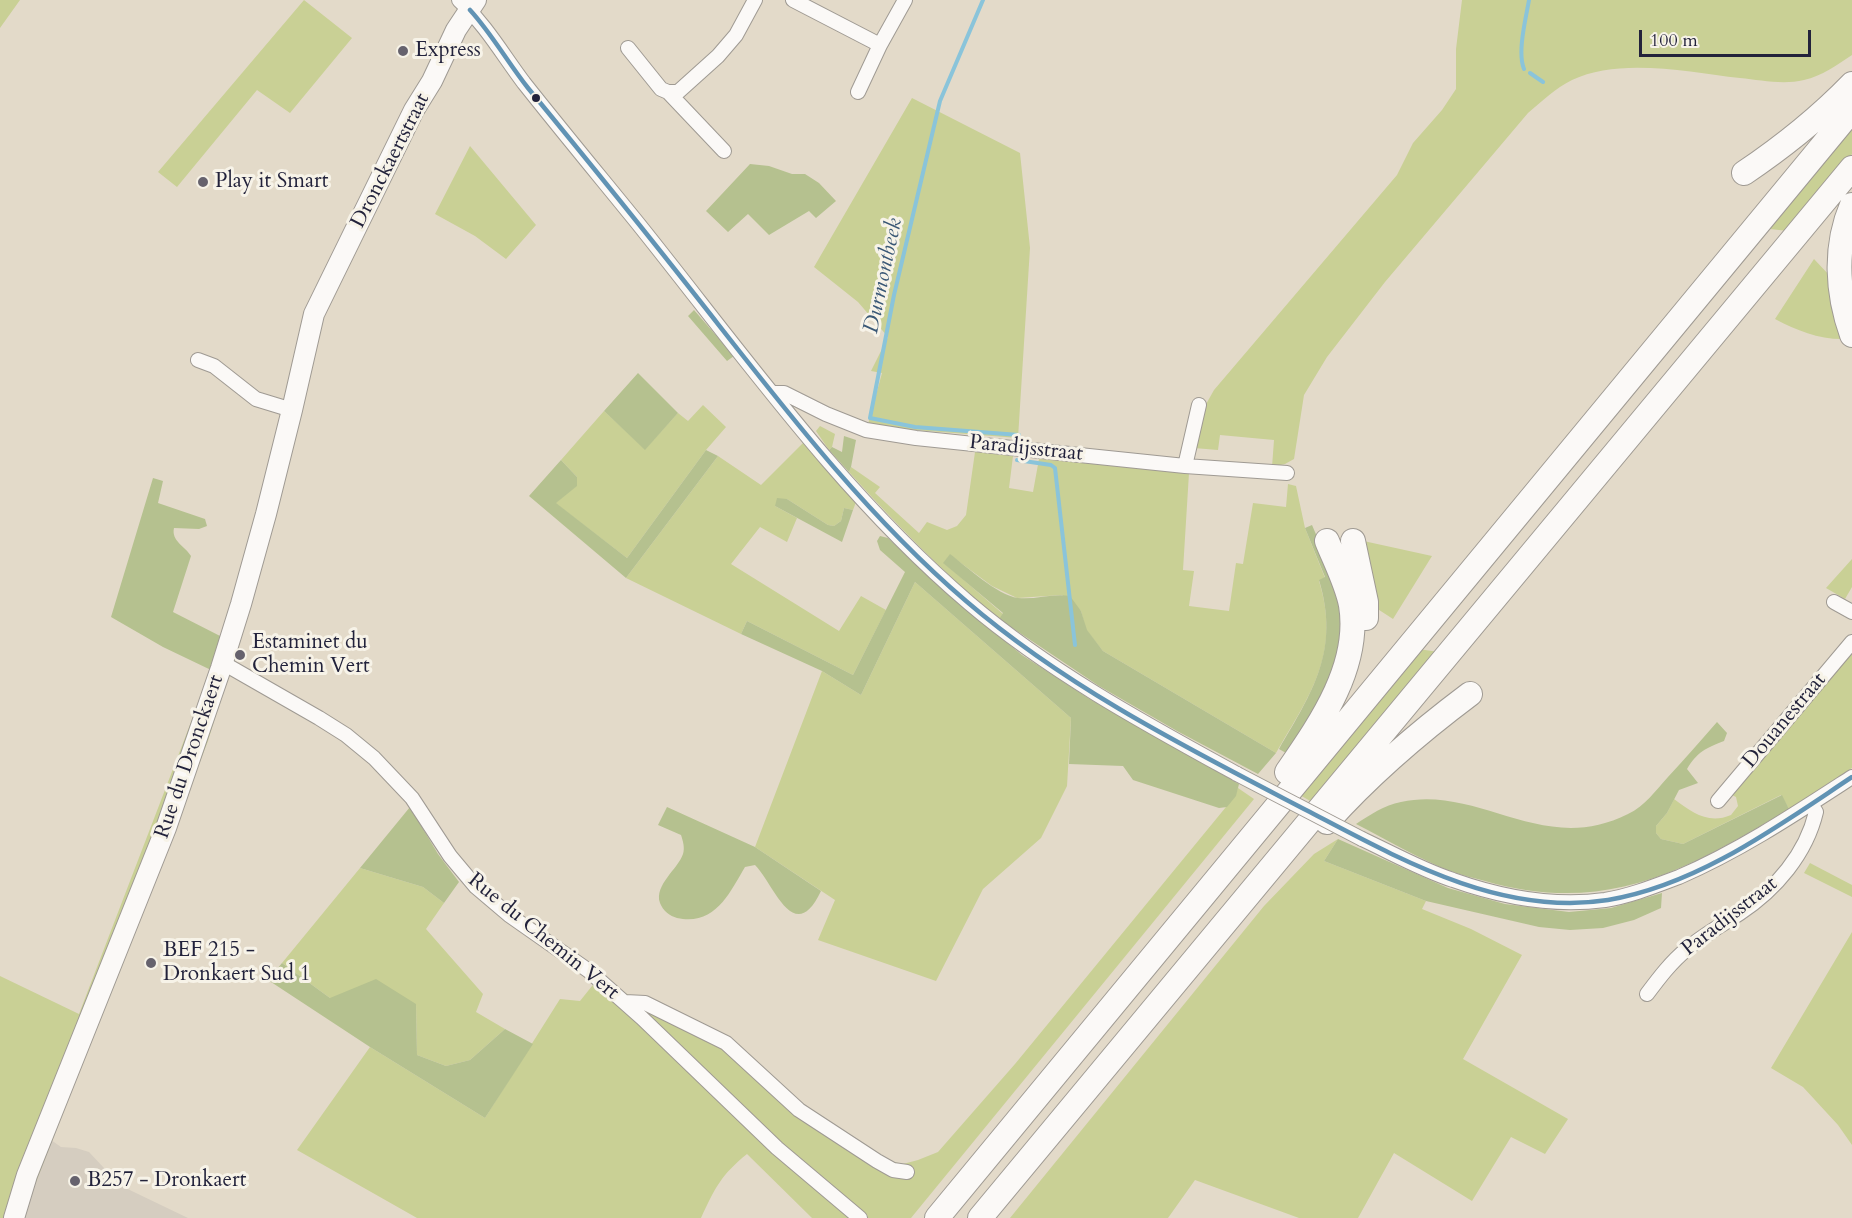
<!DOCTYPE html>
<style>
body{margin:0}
#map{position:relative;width:1852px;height:1218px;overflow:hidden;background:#e3dac9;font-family:Cardo,serif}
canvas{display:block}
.scale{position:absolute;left:1639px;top:30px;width:172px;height:27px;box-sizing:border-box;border:3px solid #22223b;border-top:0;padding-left:8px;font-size:18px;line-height:21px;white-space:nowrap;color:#22223b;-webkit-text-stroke:4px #f7f3e8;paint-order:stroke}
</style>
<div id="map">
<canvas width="1852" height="1218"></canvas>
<div class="scale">100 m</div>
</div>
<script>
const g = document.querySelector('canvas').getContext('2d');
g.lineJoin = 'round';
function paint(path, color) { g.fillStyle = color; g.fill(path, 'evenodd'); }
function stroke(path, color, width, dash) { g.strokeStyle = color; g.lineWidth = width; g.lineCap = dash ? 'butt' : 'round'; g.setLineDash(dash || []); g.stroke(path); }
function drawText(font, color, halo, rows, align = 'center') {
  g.font = font + ' Cardo,serif'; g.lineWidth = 6; g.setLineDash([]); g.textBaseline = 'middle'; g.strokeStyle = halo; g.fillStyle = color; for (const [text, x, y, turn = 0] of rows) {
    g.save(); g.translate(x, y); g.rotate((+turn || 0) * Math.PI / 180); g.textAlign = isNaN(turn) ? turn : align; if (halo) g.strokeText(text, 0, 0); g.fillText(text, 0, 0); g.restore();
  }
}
paint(new Path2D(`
 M51,1140l10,7 15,1 13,4 15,16 7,13 77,37h-166z`), '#d5cdc0');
paint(new Path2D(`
 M0,0h20l-20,28z
 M304,0l48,38 -62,75 -33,-23 -80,97 -19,-15z
 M1462,0h390v55c-15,10 -30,21 -48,25 -21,5 -44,0 -64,-2 -51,-6 -121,-21 -168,2 -16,8 -30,21 -44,33l-143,169 -58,75 -23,38 -10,64 -9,5 -13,3 2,-27 -54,-5 -2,15 -24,-2 11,-42 9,-16 183,-215 16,-32 29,-33 14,-21v-40z
 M912,98l108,55 10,95 -12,190 -103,-8 -47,-6 14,-51 -11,-2 17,-34 -30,-35 -44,-35z
 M1852,123v31l-64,77 -27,-3z
 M470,146l66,79 -30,34 -31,-23 -40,-22z
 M1814,259l17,18 15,62c-26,1 -48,-8 -71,-20z
 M703,405l23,22 -20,23 -79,108 -72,-55 22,-18v-8l-16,-17 43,-49 41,38 33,-36 10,8z
 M820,426l15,8 -3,13 -3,3 -13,-19z
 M803,443l53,59 -3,8 -9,-2 -3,13 -7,5 -6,-1 -41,-26 -12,7 22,12 -10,24 -27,-15 -29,37 108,67 22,-35 25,14 -33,65 -106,-54 -6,13 -115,-56 92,-122 43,29z
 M975,452l38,4 -4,32 24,4 6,-33 150,14 -6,97 11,1 -5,35 40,5 7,-48 7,1 10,-61 33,4 2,-23 8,2 9,42 20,50 -6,3c22,72 -8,112 -43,172l-173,-102 -17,-21 -5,-19 -19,-16 -45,3 -25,-12 -42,-31 -6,8 59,51 -4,5c-54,-44 -103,-95 -150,-147l2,-5 29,20 -5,6 44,40 8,-11 20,8 10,-4 9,-11z
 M1359,540l73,16 -39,63 -20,-13z
 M1852,559v28l-7,12 -19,-11z
 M915,582l156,136 -4,68 -26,52 -58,51 -47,92 -118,-41 17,-40 -80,-53 67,-176 39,24z
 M1418,649l21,3 -127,150 -14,-8z
 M1852,653v115l-63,41 -8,-14 -98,49 -22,-5 -5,-6v-7l11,-13 7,-14c18,13 34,26 57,16l7,-9 -2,-9 -4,-2z
 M211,670l16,8 -19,63 -186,477h-22v-242l79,38z
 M1238,788l16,11 -343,419h-99l-65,-64c-26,21 -32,34 -46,64h-284l-120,-68 73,-103 115,71 75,-119 20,2 20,-25 54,36 68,32 69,66 94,50 18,4 15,-4 20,-8 77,-88 220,-268z
 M1338,839l-14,22 102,40 -4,8 49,20 51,26 -59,104 105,60 -23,35 -34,-17 -39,64 -78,-48 -36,65h-59l-104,-38 -27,38h-158l254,-312 50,-52z
 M1810,863l42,22v12l-48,-24z
 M360,868l63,19 21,16 -18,26 57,65 -7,18 29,17 -35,31 -24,6 -29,-11 -1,-51 -86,-6 -48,-35z
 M1852,932v213l-14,-20 -35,-38 -32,-19z`), '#c9d095');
paint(new Path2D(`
 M750,164l19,2 23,8h13l14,9 17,18 -20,17 -7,-7 -40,24 -21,-21 -20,18 -22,-21z
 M694,310l40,46 -7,5 -39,-45z
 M638,373l40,40 -33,37 -41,-39z
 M844,436l12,4 -5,27 -2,5 -20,-22 3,-3 10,5z
 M706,450l12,6 -92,122 -97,-82 32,-36 16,17v9l-21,17 71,55z
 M153,478l10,3 -5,22 47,16 2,7 -8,3 -25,-1c-3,13 11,18 17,28l-18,56 51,26 -13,32 -48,-23 -52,-30z
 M777,498l10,1 41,26 6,1 7,-5 3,-13 9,2 -11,32 -67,-36z
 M1312,525l32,75 -2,60 -31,58 -25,35 -7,-4c34,-58 61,-99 40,-169l6,-3 -20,-49z
 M880,536l8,2 53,50 81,67 66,43 151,86 -3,12 -9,11 -8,1 -86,-28 -10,-14 -54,-2 2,-46 -156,-136 -54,113 -39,-24 -81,-37 6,-13 106,54 52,-103 -25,-22 -3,-9z
 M950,554c17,13 47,41 68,44 17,2 35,-5 52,-2l11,15 6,19 16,21 173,102 -18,21 -81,-43 -78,-45 -100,-67 4,-6 -60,-50z
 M1717,722l10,11 -3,8c-18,7 -27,11 -37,28l11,14 -19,7 -12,23 -11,13v7l5,6 22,5 99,-49 7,14c-102,61 -182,107 -304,72 -11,-3 -24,-6 -35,-10 -32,-13 -63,-31 -94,-47 14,-9 28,-19 45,-22 79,-17 142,55 227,12 17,-8 28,-24 40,-37 17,-18 33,-37 49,-55z
 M410,807l28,47 21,28 -15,21 -21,-16 -63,-19z
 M667,807l88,40 66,44c-27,57 -47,-7 -66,-26l-10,2c-16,27 -30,59 -68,51 -7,-2 -14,-7 -17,-15 -6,-18 18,-34 23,-49 2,-6 0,-13 -2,-19l-23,-10z
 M1338,839l110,49 57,16 64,8 42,-4 51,-15 -1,15 -27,12 -31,8 -33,2 -31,-3 -113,-26 -102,-40z
 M282,963l48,35 46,-19 40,25 1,51 29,11 24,-6 35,-31 28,15 -48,74 -115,-71 -102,-67z`), '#b5c18f');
stroke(new Path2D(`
 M983,0l-43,101 -46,194 -24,123 45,9 104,8
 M1524,69c-7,-17 2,-51 5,-69
 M1530,73l13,9
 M1017,460l34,5 4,3 20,177`), '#8ac4da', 4);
const street = new Path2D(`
 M459,0c26,24 44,55 65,83 38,48 77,95 116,143 104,130 202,269 329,377 81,69 175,120 268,171
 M793,0l87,45
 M628,48l33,41 7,3h10l40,-36 18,-21 19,-35
 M668,92l56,59
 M858,92l22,-47 25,-45
 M198,360l16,6 42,33 36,11
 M773,393h11l42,21 40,16 50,8 269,28 102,7
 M1185,466l14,-61
 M1834,602l18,10
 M223,663l96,55 27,17 28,23 38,40 38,58 26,31 33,28 80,56 53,47 135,130 83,70
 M1718,801l134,-159
 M1362,839c30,14 60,31 91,41 48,17 101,27 152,20 25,-4 50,-14 74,-23 62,-27 116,-63 173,-100
 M1647,994c12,-16 24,-32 40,-45 16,-14 35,-24 53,-36 36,-24 66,-59 76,-101l-5,-8
 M625,1002l20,1 81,40 73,67 78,51 16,9 14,2`);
const secondary = new Path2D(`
 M14,1218l13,-43 139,-347 55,-160 20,-64 25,-90 26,-104 22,-96 100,-204 18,-29 24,-51 20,-30`);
const highway = new Path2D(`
 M1744,173c40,-27 74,-54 108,-89
 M1852,205c-18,42 -15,88 0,130
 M1353,541l13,61v16
 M1287,772c33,-48 74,-106 64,-167 -4,-21 -16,-44 -24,-64
 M1327,822c43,-48 91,-89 143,-128
 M937,1218l915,-1108
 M980,1218l872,-1050`);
stroke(street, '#9f9a93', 16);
stroke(secondary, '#9f9a93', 22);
stroke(highway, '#9f9a93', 26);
stroke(street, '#fbf9f7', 14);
stroke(secondary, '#fbf9f7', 20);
stroke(highway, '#fbf9f7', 24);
const streetBridge = new Path2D(`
 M1237,774l125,65`);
stroke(streetBridge, '#9f9a93', 16, []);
stroke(streetBridge, '#fbf9f7', 14);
stroke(new Path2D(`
 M470,10c22,24 38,53 58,78 61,74 120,147 179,222 80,102 160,206 259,291 101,87 223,148 340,209 92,48 194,107 302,90 90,-15 170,-74 244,-123`), '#6193b4', 4.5);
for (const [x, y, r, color] of [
 [403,51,6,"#66626d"],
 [536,98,5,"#22223b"],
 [203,182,6,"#66626d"],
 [240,655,6,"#66626d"],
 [151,963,6,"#66626d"],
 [75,1181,6,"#66626d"]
]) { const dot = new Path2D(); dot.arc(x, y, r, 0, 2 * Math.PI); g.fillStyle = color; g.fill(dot); stroke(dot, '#f7f3e8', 2); }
drawText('21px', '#22223b', '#f7f3e8', [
 ["Express",415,51],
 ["Play it Smart",215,182],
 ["Estaminet du",252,643],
 ["Chemin Vert",252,667],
 ["BEF 215 -",163,951],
 ["Dronkaert Sud 1",163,975],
 ["B257 - Dronkaert",87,1181]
], 'left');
drawText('21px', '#22223b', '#f7f3e8', [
 ["Dronckaertstraat",391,161,-63],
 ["Paradijsstraat",1026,449,6],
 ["Douanestraat",1785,721,-50],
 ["Rue du Dronckaert",190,757,-71],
 ["Paradijsstraat",1730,917,-38],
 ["Rue du Chemin Vert",543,937,39]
]);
drawText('italic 22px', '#395775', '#f7f3e8', [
 ["Durmontbeek",884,276,-78]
]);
</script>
